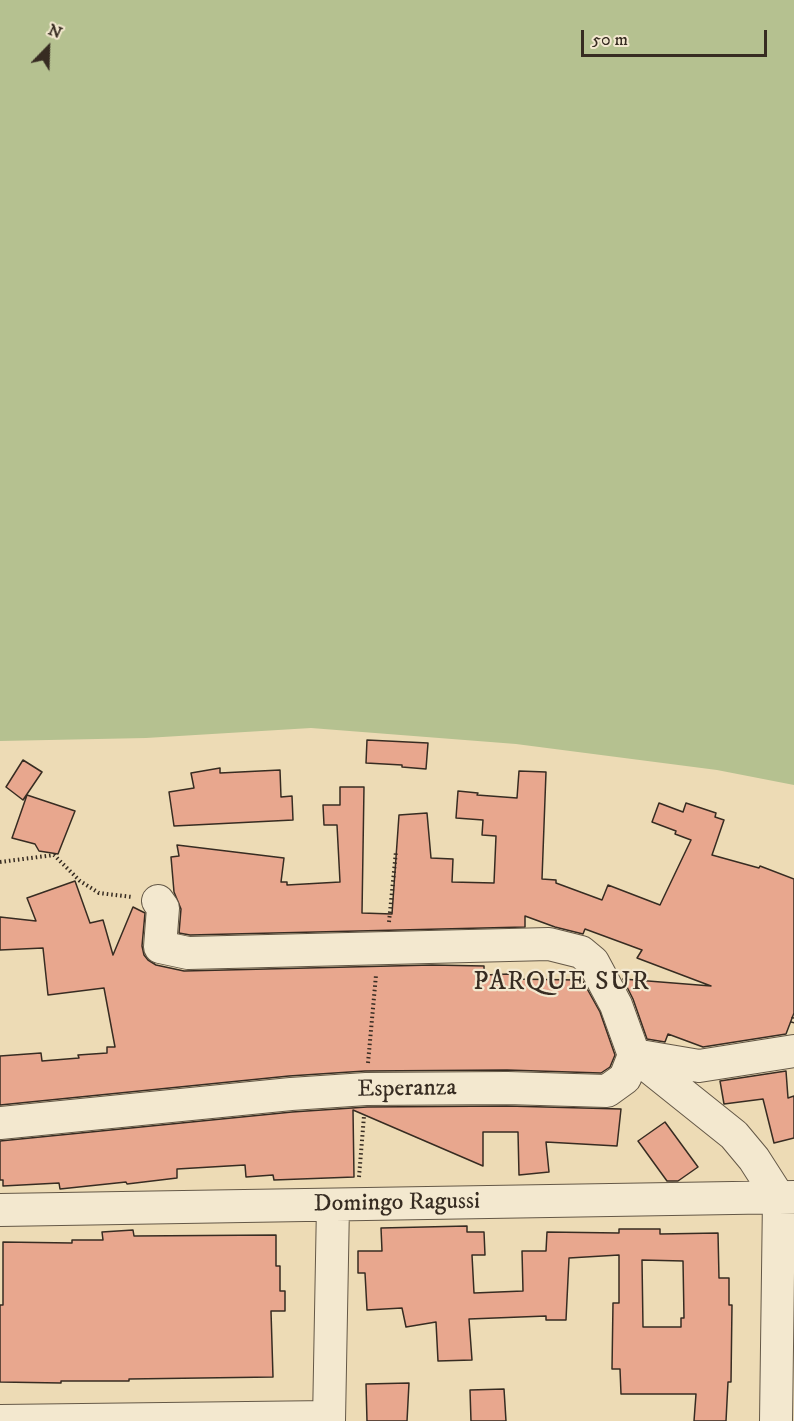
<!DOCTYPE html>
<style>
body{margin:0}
#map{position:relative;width:794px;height:1421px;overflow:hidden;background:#eddbb5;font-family:"IM FELL DW Pica",serif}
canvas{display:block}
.north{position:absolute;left:18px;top:18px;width:60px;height:60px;-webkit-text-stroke:4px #f3e8cf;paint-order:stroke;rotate:23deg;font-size:16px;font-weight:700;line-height:24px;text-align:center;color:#372c22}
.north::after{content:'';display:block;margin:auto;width:21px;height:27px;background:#372c22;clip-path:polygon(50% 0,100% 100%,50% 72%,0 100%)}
.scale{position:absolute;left:581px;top:30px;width:186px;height:27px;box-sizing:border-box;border:3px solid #372c22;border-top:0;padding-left:8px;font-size:18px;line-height:21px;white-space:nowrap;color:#372c22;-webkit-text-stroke:4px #f3e8cf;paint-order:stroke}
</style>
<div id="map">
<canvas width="794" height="1421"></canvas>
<div class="north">N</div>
<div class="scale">50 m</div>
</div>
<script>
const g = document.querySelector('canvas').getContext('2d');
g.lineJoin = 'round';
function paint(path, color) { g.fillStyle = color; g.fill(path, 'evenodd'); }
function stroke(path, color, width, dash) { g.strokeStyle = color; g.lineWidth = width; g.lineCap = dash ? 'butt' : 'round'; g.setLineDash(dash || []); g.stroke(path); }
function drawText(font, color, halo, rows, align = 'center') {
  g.font = font + ' "IM FELL DW Pica",serif'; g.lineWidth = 4.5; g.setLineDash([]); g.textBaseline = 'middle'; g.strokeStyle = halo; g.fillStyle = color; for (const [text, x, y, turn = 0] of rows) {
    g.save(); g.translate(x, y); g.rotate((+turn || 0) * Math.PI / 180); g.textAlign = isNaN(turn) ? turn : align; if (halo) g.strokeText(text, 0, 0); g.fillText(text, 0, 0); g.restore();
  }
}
paint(new Path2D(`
 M0,0h794v785l-77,-15 -201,-26 -205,-16 -165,10 -146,3z`), '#b5c190');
const building = new Path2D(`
 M367,740l61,3 -2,26 -24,-2v-2l-36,-2z
 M23,760l19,12 -19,28 -17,-13z
 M220,768v5l60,-3 1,27 11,-1 1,24 -119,6 -5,-34 25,-4 -3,-15z
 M519,771l27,1 -4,107 14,1v3l46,17 6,-15 52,20 31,-65 -16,-6 1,-3 -24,-9 7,-19 24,9 3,-9 30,10 -1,4 9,3 -12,35 47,13 1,-2 34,13v134l-8,21 -83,13 -35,-13 -3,8 -18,-3 -14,-40 -10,-20 88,7 -74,-28 5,-8 -57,-21 -2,5 -28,-7 -30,-11v11l-335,8 -11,-2 2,-24 -7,-17 -3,-35 8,-1 -2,-11 107,13 -3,24h6v3l53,-3 -3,-57h-13l-1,-20h17v-18h24l-2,126 30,1 7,-99 28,-2 4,45 22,1 -1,23 42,1 2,-47 -14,-1 1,-15 -27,-2 2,-27 20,2 -1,2 40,3z
 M27,795l48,16 -17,43 -19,-3 -4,-7 -23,-6z
 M75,881l15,42 13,-3 10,35 20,-48 12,6 -3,33 2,9 4,5 8,5 28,6 248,-6 52,1v9l26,-1v5l68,1 2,-4 20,36 15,43 -5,12 -9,6 -94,-3 -142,1 -76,5 -289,29v-49l41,-3 1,8 37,-3 -1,-3 29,-2v-6h8l-11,-59 -56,7 -5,-47 -43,2v-33l36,4 -9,-23z
 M786,1071l2,27 6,-2v42l-20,5 -11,-44 -39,5 -4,-23z
 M507,1106l114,3 -4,37 -71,-4 3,30 -30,3 -1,-43h-35v34l-130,-56 1,67 -80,3 -1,-5 -27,2 -1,-12 -68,4v9l-50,6 -1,-2 -66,7 -1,-6 -56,3v-6h-3v-39l292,-29 75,-5z
 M665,1122l33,45 -20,14h-11l-29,-40z
 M467,1226v6h17l1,23h-13l2,38 49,-2 -1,-40h24l1,-19 72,1v-4h41v5l58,-1 1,45h10v27h3l-1,77h-3l-2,39h-32l2,-27h-75l-1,-25h-8l1,-66h6v-48l-50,3 -3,62h-20v-4l-77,3 3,41 -34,1 -2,-39 -30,5 -4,-19 -35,2 -2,-37h-7v-22h24l-1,-23zM642,1260l41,1 1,57h-3v9h-38z
 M133,1230l1,6 142,-1v31h4v25h5v20h-14l2,66 -144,2v2h-68v2l-61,-1v-77h3v-63l69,1v-3h31l-1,-8z
 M409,1383l-2,38h-40l-1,-37z
 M504,1389l2,32h-35l-1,-31z`);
paint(building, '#e8a78e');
stroke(building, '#372c22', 1.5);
const minor = new Path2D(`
 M158,901l5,7 -3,39 28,6 361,-9 32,8 12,10 23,43 18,50 100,80 20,24 25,39
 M0,1123l291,-29 75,-5 141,-1 100,3 18,-13 9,-23 65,11 95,-15
 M0,1210l794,-13
 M0,1421l329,-4
 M329,1421l4,-216
 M776,1421l3,-223`);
stroke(minor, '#645847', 34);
stroke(new Path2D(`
 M0,862l54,-7 26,26 19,12 33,4
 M389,922l7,-71
 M792,1023l2,-8
 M368,1063l8,-88
 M359,1177l5,-61`), '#372c22', 4, [1.5, 3]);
stroke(minor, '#f3e8cf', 32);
drawText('24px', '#372c22', '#f3e8cf', [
 ["Esperanza",407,1090,-1],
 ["Domingo Ragussi",397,1204,-1]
]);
g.letterSpacing = '1.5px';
drawText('26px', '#372c22', '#f3e8cf', [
 ["PARQUE SUR",562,984]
]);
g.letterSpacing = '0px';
</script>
